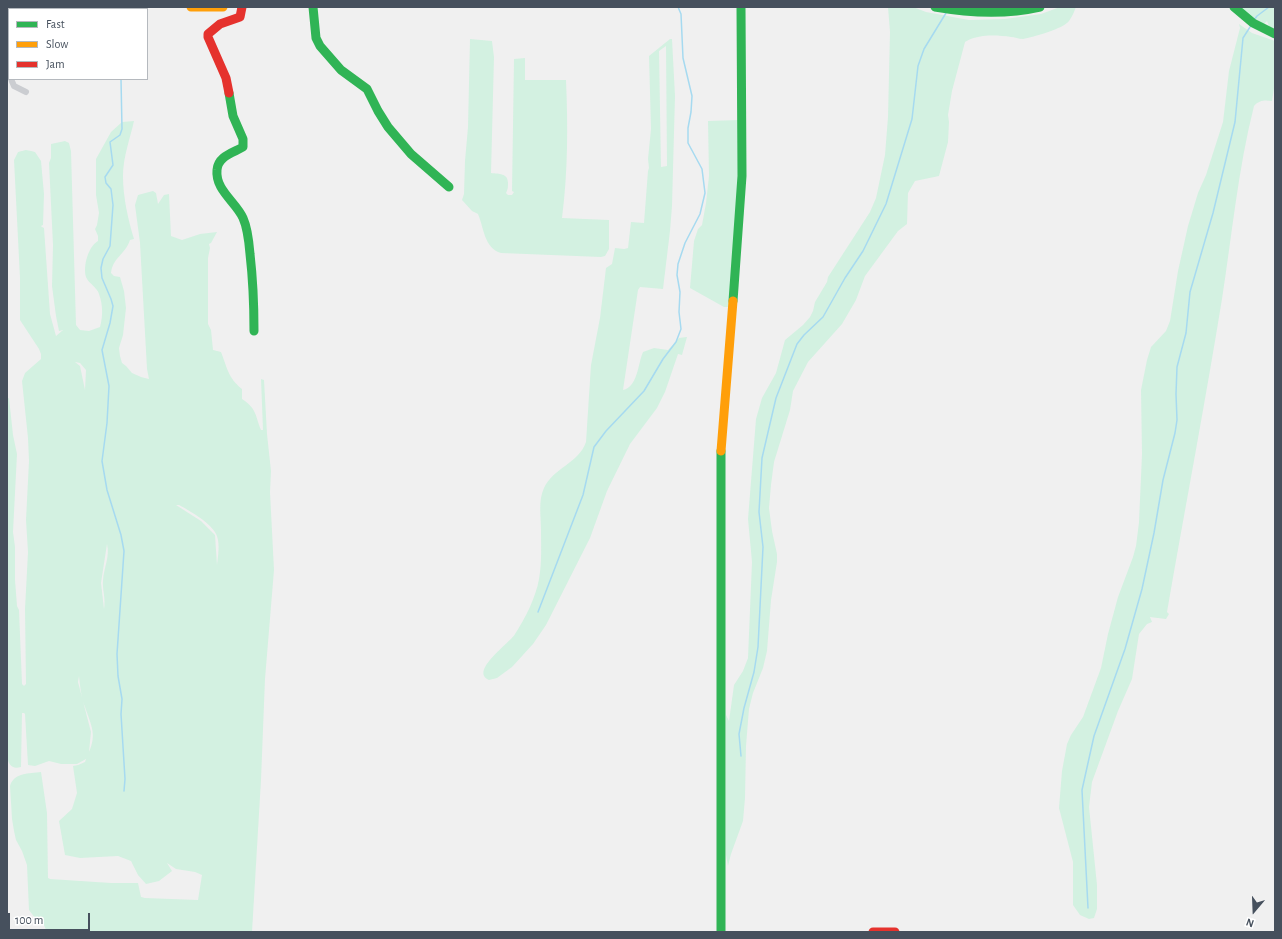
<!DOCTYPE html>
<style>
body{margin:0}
#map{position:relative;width:1282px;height:939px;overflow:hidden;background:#f0f0f0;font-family:"Alegreya Sans",sans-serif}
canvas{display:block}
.frame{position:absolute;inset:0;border:8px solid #46505d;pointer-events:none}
.legend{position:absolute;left:8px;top:8px;width:140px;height:72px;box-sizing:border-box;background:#fff;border:1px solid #b5b9be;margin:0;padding:5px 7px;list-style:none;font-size:12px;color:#46505d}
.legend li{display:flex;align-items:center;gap:8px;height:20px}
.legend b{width:20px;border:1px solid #b5b9be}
.north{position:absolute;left:1234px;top:891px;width:40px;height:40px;-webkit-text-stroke:3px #fff;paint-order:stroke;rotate:199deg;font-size:11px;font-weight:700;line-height:16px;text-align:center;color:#46505d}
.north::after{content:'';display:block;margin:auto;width:14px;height:18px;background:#46505d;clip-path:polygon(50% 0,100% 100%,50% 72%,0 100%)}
.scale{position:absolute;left:8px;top:913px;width:82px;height:18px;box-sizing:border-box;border:2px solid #46505d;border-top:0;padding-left:5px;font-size:12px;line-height:14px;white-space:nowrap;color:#46505d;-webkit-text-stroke:3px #fff;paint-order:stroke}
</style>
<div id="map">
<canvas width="1282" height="939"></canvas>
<div class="frame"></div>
<ul class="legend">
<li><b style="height:5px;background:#30b455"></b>Fast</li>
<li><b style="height:5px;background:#ff9f0a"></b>Slow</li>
<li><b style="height:5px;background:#e5322d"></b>Jam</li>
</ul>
<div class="north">N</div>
<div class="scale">100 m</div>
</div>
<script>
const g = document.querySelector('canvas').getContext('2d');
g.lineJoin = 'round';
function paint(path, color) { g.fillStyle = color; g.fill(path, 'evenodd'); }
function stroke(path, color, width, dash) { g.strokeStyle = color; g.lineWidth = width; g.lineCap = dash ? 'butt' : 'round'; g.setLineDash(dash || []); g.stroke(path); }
paint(new Path2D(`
 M888,7h25l13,5 43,8 36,-1 36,-5 19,-7h16c-2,5 -4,10 -7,14 -6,8 -36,16 -46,18 -4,0 -9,-2 -12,-2 -15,-2 -33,-3 -46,5l-13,49 -4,24 1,7 -1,20 -9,34 -24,5 -7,12 -1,31 -9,7 -33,45 -9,24 -14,24 -34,38 -15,29 -3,19 -16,52 -3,23 -2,23 3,23 5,23v8l-6,38 -4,51 -4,17 -10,25 -4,16 -3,37 -1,52 -2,23 -12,33 -3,12 -2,-11v-140l3,6 5,-36 9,-14 5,-13 4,-96 -4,-43 8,-100 6,-21 14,-25 9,-33 18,-15 7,-8 3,-6 2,-9 12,-20 1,-5 42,-65 6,-14 9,-43 3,-38 2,-85z
 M1241,7h34v22l-6,-3 -2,-5 -3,3 -14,-8z
 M1239,24l13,9 23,8v41l-3,19c-7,-1 -13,-1 -18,5 -16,63 -22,129 -32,193 -17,105 -37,209 -55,313l2,2 -3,5 -16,-2 2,5 -5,2 -8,10 -7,45 -14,32 -26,71 -3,25 8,78v24l-3,9 -5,1 -9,-4 -7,-10v-43l-14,-54 3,-37 5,-27 4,-9 12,-18 18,-49 7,-34 10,-37 15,-40 3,-11 3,-24 3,-68 -1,-64 6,-30 4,-13 15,-16 4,-10 8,-50 10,-45 10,-33 8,-18 17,-53 6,-51 11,-43z
 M470,39l22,2 2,16 -3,116c8,1 17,0 17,10 0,4 0,6 -2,10l2,2h4l2,-3 -2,-1 2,-132 11,-1v22h41c2,46 2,92 -4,138l47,2v29l-4,7 -4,1 -100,-4c-17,-5 -17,-25 -23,-39l-6,-3 -10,-11 2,-6 1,-33 3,-34z
 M670,39h2l3,57 -3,110 -2,25 -7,58 -23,-2 -2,3 -15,100c15,-3 15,-27 20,-38l11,-4 14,2 11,-12 8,-1 -5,18 -4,-1 -13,38 -8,16 -27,36 -23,47 -17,47 -44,87 -13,19 -21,23 -15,11 -8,2c-20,-9 21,-37 26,-46 10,-15 21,-37 24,-55 3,-16 2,-33 2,-49 0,-14 -3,-29 3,-42 9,-20 35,-25 42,-46l5,-77 9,-47 6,-50 6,-4 3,-16 9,1 4,-1 3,-26 13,1 4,-52 1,-3 -1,-9 3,-30 -2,-73zM666,46l1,120 -6,1 -2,-116z
 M739,120l-1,59 -9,128h-5l-34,-19 4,-47 4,-12 4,-4 4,-22 3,-27 -1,-55z
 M134,121c-4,18 -11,36 -11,55 0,21 5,43 11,63l-4,1c-5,15 -17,17 -19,33l3,3 6,1 4,14 2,17 -3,27 -4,13 1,8 2,7 4,3 6,7 9,4 8,2 -2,-10 -7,-126 -5,-38 3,-10 15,-4 3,2 2,11 6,-9 5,-1 2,42 11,4 18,-6 17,-2 -6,11 -2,1 1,4 -2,10v66l3,6 2,20 8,2c6,15 7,26 21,37v10c15,10 13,16 19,31h2l-2,-51 3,1 3,54 4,37 -1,21 4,78 -9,109 -4,101 -9,152h-205l-4,-9 -5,-1 -9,-12 -2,-45 -5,-14 -6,-11 -2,-9 -2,-12 -2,-33c4,-14 19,-12 31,-14l6,41 1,65 2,1 61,4h27l3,14 4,1 53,2 4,-25 -7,-3 -19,-3 -9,-6 5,8 -13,10 -13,3 -8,-9 -7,-14 -13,-5 -38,2 -15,-3 -6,-34 13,-12 5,-16 -4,-27 5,-1 7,-3 1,-3 -9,5h-16l-12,-3 -14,5 -7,-1 -3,-51 -1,-1h-2l-1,54c-9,3 -13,-3 -14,-11v-357l2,-1 4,37 4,19 -4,78 2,15v33l2,26 2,4 3,74 2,2 2,-2 -1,-75 3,-57 -2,-32 3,-59 -1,-23 -6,-57 3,-8 16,-14v-5l-2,-5 -19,-29v-42l-6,-118 4,-8 8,-2 5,1 4,1 6,9 3,33 -1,31 -2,1 1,1 2,1 6,86 6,22 7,-6 -4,1 -3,-15 -4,-30 1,-41 -4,-82 2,-5v-14l14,-3 4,2 2,8 5,174 4,5 9,1 11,-4c3,-11 3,-22 -1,-33 -2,-7 -10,-10 -13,-17 -3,-11 2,-30 12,-36v-5l-3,-7 2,-4 2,-12 -3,-18v-36l15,-27 11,-10zM75,362l5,1 6,7 -1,20 -5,-24zM176,505h3c11,6 34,19 38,31 3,9 1,20 0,29l-2,-30 -14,-14zM107,544c3,13 -3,23 -4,36 -1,9 3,19 1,29l-3,-26zM79,676c1,9 2,21 6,31 6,18 12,27 4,45l2,-20 -13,-50z`), '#d3f1e1');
stroke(new Path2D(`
 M108,9v-2
 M1254,20l3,-4 12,-9
 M121,79l1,50 -2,6 -10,7 3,23 -8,12 1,6 5,6 2,16 -3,41 -7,13 -2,9 1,10 9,21 2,7 -3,17 -8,27 7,36 -2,37 -5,38 5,29 14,45 3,16 -7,103 1,22 4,23 -1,15 4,65 -1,12
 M538,612l45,-117 11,-48 12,-16 38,-40 19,-32 13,-17 5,-13 -2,-17 1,-20 -3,-17 1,-11 7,-21 15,-29 5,-21 -3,-24 -14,-26v-15l3,-16 1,-16 -9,-38 -2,-44 -3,-7
 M741,756l-2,-22 5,-26 10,-36 4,-25 5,-100 -4,-35 3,-54 14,-60 21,-54 7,-9 19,-18 22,-39 18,-27 23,-47 26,-85 6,-53 6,-17 22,-36
 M1088,908l-6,-118 12,-54 31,-87 17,-60 12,-56 9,-53 12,-47 2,-13 -1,-26 1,-27 9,-34 4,-41 23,-79 22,-91 8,-84 7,-11`), '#a6daf0', 1.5);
stroke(new Path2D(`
 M7,60l2,2
 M11,79l3,7 12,6`), '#cbcdd1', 6);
stroke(new Path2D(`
 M313,7l3,31 4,8 21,24 26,19 11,22 10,16 23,27 38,33
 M935,7c35,6 70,8 105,0
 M1234,7l19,16 22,11
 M229,93l4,23 10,23v8c-10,6 -25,9 -26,23 -2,20 19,32 26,48 5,11 6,24 7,36 3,26 4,51 4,77
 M733,301l9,-125 -1,-169
 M721,451v481`), '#30b455', 9);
stroke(new Path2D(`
 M191,7h32
 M721,451l12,-150`), '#ff9f0a', 9);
stroke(new Path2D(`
 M229,93l-3,-15 -18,-41v-3l12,-10 20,-7 2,-10
 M873,932h22`), '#e5322d', 9);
</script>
